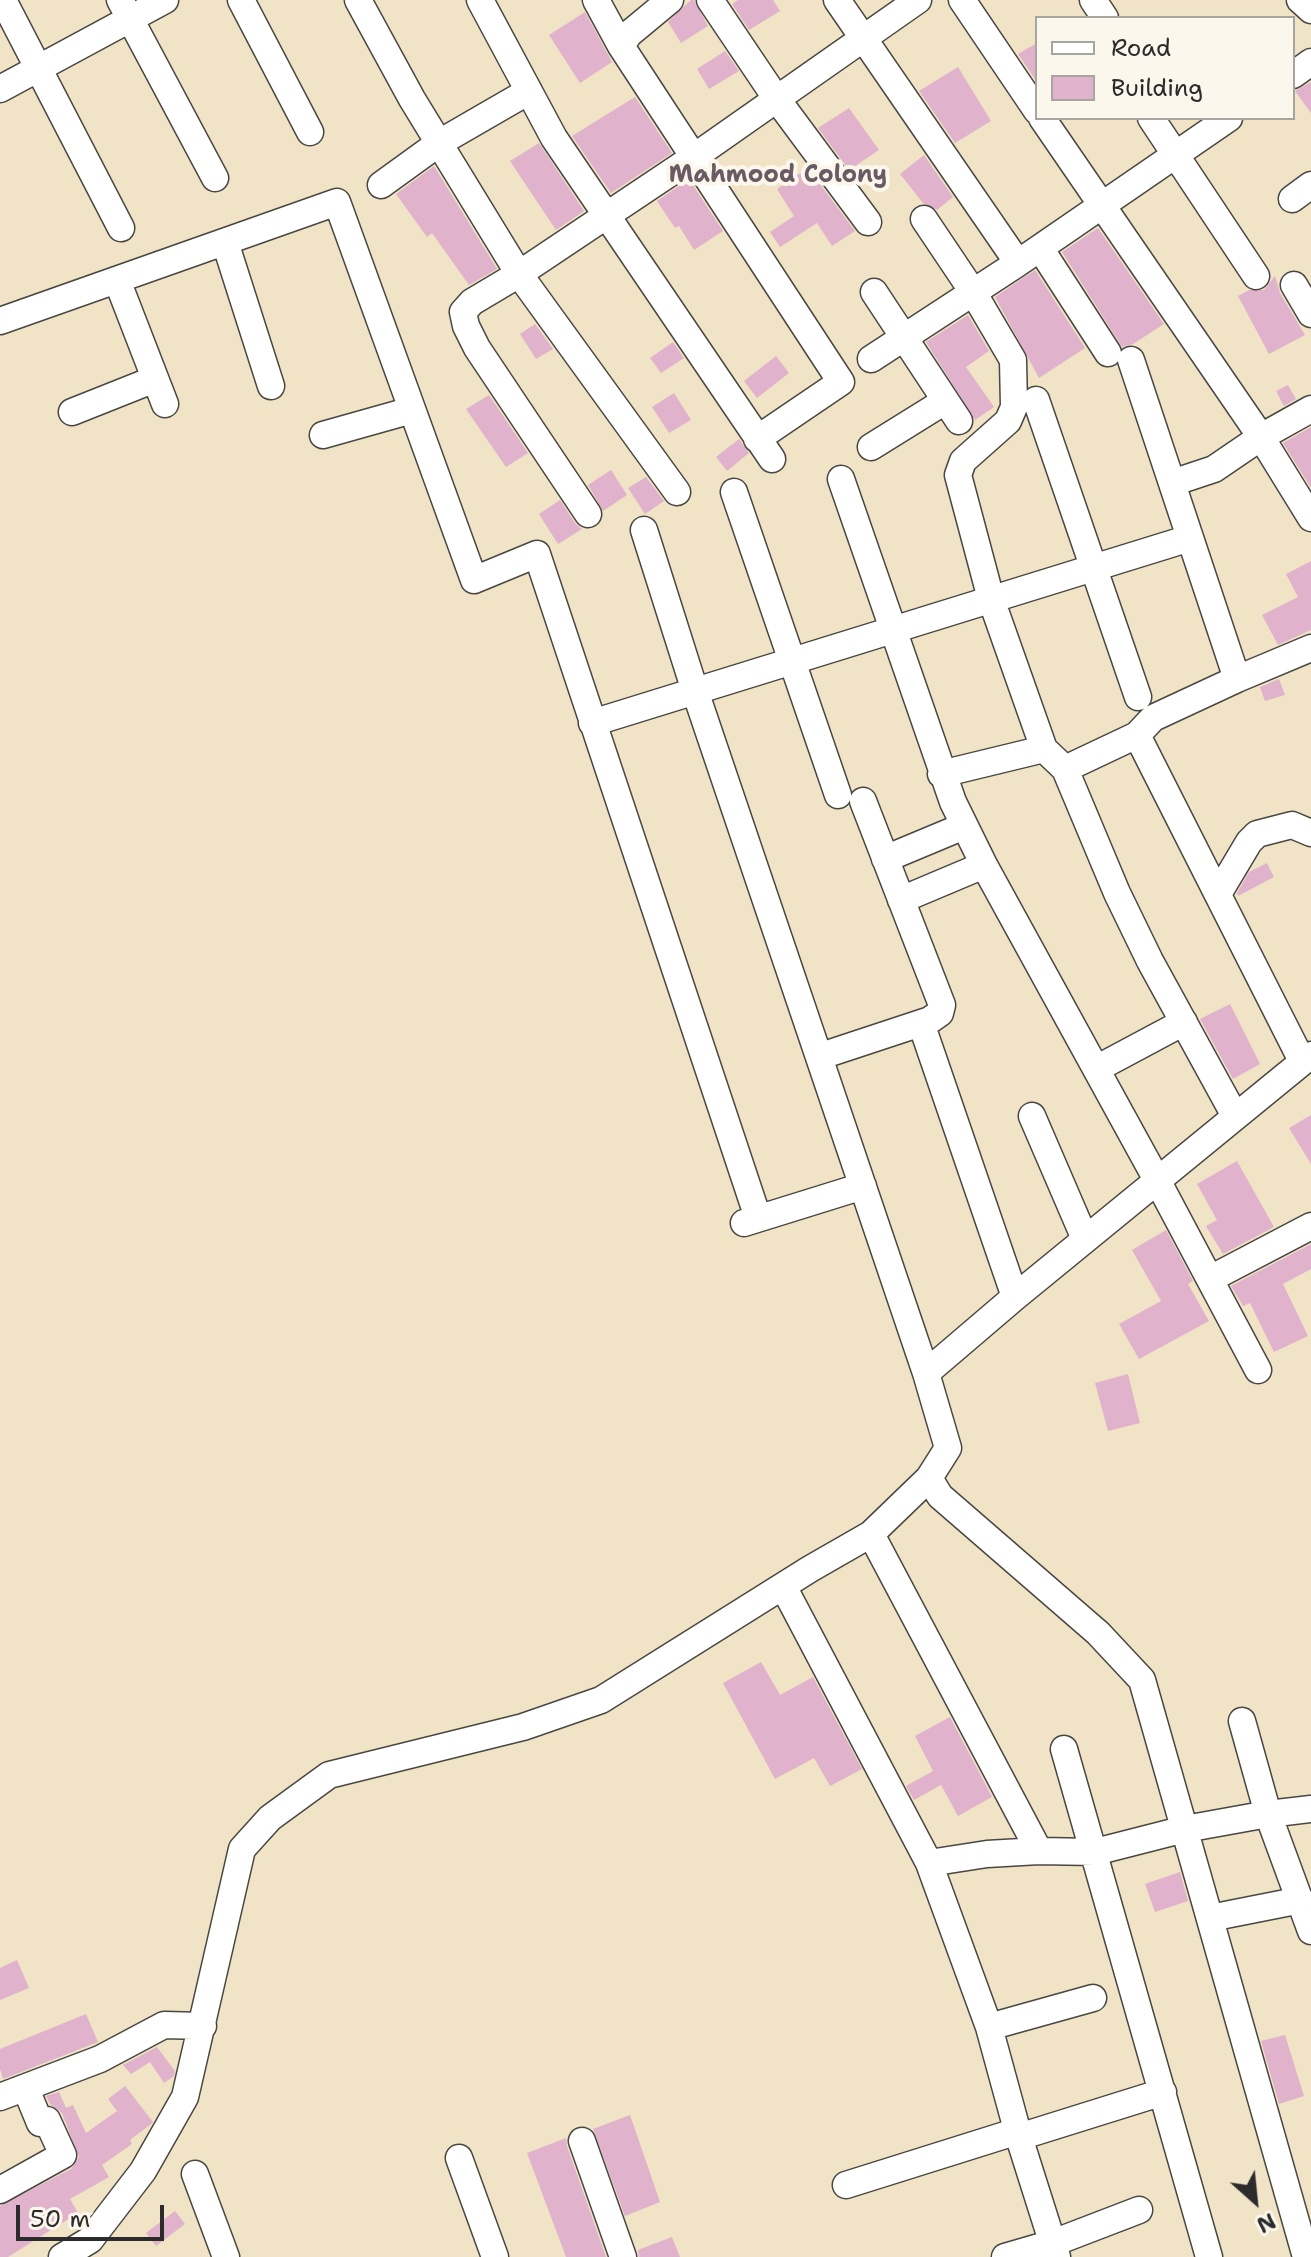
<!DOCTYPE html>
<style>
body{margin:0}
#map{position:relative;width:1311px;height:2257px;overflow:hidden;background:#f0e3c6;font-family:"Shantell Sans",sans-serif}
canvas{display:block}
.legend{position:absolute;left:1035px;top:16px;width:260px;height:104px;box-sizing:border-box;background:#fbf7ec;border:2px solid #a8a59f;margin:0;padding:10px 14px;list-style:none;font-size:24px;color:#2b2b2b}
.legend li{display:flex;align-items:center;gap:16px;height:40px}
.legend b{width:40px;border:2px solid #a8a59f}
.north{position:absolute;left:1215px;top:2161px;width:80px;height:80px;-webkit-text-stroke:6px #fbf7ec;paint-order:stroke;rotate:153deg;font-size:22px;font-weight:700;line-height:32px;text-align:center;color:#2b2b2b}
.north::after{content:'';display:block;margin:auto;width:28px;height:36px;background:#2b2b2b;clip-path:polygon(50% 0,100% 100%,50% 72%,0 100%)}
.scale{position:absolute;left:16px;top:2205px;width:148px;height:36px;box-sizing:border-box;border:4px solid #2b2b2b;border-top:0;padding-left:10px;font-size:24px;line-height:28px;white-space:nowrap;color:#2b2b2b;-webkit-text-stroke:6px #fbf7ec;paint-order:stroke}
</style>
<div id="map">
<canvas width="1311" height="2257"></canvas>
<ul class="legend">
<li><b style="height:10px;background:#fff"></b>Road</li>
<li><b style="height:22px;background:#e0b2cb"></b>Building</li>
</ul>
<div class="north">N</div>
<div class="scale">50 m</div>
</div>
<script>
const g = document.querySelector('canvas').getContext('2d');
g.lineJoin = 'round';
function paint(path, color) { g.fillStyle = color; g.fill(path, 'evenodd'); }
function stroke(path, color, width, dash) { g.strokeStyle = color; g.lineWidth = width; g.lineCap = dash ? 'butt' : 'round'; g.setLineDash(dash || []); g.stroke(path); }
function drawText(font, color, halo, rows, align = 'center') {
  g.font = font + ' "Shantell Sans",sans-serif'; g.lineWidth = 8; g.setLineDash([]); g.textBaseline = 'middle'; g.strokeStyle = halo; g.fillStyle = color; for (const [text, x, y, turn = 0] of rows) {
    g.save(); g.translate(x, y); g.rotate((+turn || 0) * Math.PI / 180); g.textAlign = isNaN(turn) ? turn : align; if (halo) g.strokeText(text, 0, 0); g.fillText(text, 0, 0); g.restore();
  }
}
paint(new Path2D(`
 M691,0h3l14,26 -27,17 -13,-21z
 M738,0h35l7,11 -31,19 -17,-26z
 M585,12l27,50 -32,21 -31,-48z
 M1037,43v39l-19,-28z
 M725,51l14,20 -30,18 -12,-20z
 M958,67l33,54 -36,22 -36,-52z
 M1311,82v31l-16,-22z
 M635,97l37,56 -61,40 -39,-57z
 M849,108l30,42 -30,20 -31,-42z
 M539,143l45,68 -28,19 -46,-69z
 M924,155l29,42 -16,13 -14,-7 -23,-29z
 M434,166l63,103 -28,16 -37,-52 -5,4 -31,-43z
 M808,168l47,63 -23,15 -15,-23 -37,24 -10,-15 24,-16 -17,-27z
 M689,179l34,52 -29,19 -15,-24 -4,2 -18,-27z
 M1098,228l66,96 -31,20 -11,3 -60,-95z
 M1035,270l50,78 -46,30 -44,-81z
 M1275,276l5,17 25,42 -36,19 -31,-58 11,-6h15z
 M968,315l21,36 -23,16 28,40 -19,13 -49,-78z
 M535,324l18,25 -17,10 -16,-25z
 M673,342l11,16 -23,15 -11,-15z
 M776,356l13,17 -32,25 -13,-17z
 M1288,385l8,14 -12,7 -8,-15z
 M674,393l17,27 -22,13 -17,-26z
 M489,395l39,58 -22,14 -40,-58z
 M1311,427v61l-28,-45z
 M739,439l10,14 -22,18 -11,-14z
 M611,470l16,25 -24,16 -15,-26z
 M646,477l18,24 -19,13 -17,-26z
 M560,500l15,23 7,6 -24,15 -19,-30z
 M1311,561v69l-33,15 -16,-30 36,-18 -12,-23z
 M1279,679l6,16 -20,6 -5,-14z
 M1267,863l7,14 -36,19 -1,-3 12,-21z
 M1230,1004l30,60 -27,15 -33,-60z
 M1311,1115v49l-22,-36z
 M1237,1161l37,66 -51,27 -17,-28 11,-6 -20,-36z
 M1166,1230l27,51 -5,3 21,37 -70,38 -20,-35 42,-23 -29,-51z
 M1311,1244v25l-28,15 25,52 -34,16 -24,-49 -7,3 -12,-20z
 M1128,1374l12,49 -32,8 -13,-48z
 M761,1662l19,33 33,-18 49,92 -32,17 -16,-28 -39,21 -52,-96z
 M950,1717l42,80 -34,19 -17,-31 -27,15 -8,-14 27,-15 -18,-35z
 M1180,1872l8,29 -33,11 -10,-28z
 M17,1960l12,28 -29,12v-32z
 M86,2014l12,28 -95,37 -3,-10v-20z
 M1285,2035l19,61 -25,8 -18,-63z
 M157,2047l18,24 -1,5 -10,7 -14,-21 -19,12 -8,-9z
 M125,2086l28,36 -2,2 -21,16 2,4 -30,21 7,12 -39,22 8,14 -70,44h-8v-51l71,-37 8,-12 -17,-44 -12,-9 -4,-8 13,-4 7,16 7,-3 13,28 31,-22 -9,-12z
 M630,2115l30,87 -35,14 -32,-87z
 M566,2138l1,8 39,111h-40l-39,-104z
 M175,2211l10,13 -29,22 -10,-13z
 M672,2237l8,20h-41l-1,-7z`), '#e0b2cb');
const minor = new Path2D(`
 M3,0l118,228
 M120,0l95,178
 M241,0l69,132
 M358,0l54,99 107,175 175,-117 224,-157
 M480,0l74,138 218,321
 M596,0l25,46 220,336 -84,57
 M710,0l66,98 92,124
 M837,0l181,263
 M962,0l75,111
 M1093,0l12,18
 M1300,0l11,10
 M621,46l8,-12 41,-34
 M1293,75l18,-13
 M0,89l165,-89
 M1042,118l219,319 -47,32 -42,14
 M1151,118l105,158
 M381,185l58,-42 90,-52
 M1292,199l19,-14
 M924,219l49,73 40,68 1,47 -6,14 -45,40 -5,14 33,124 53,150 21,20
 M225,242l46,144
 M1040,248l68,105
 M117,280l48,124
 M1294,285l17,29
 M874,292l85,129
 M0,321l337,-119 137,378 63,-26 221,664
 M871,359l147,-96 211,-145
 M1131,360l106,319
 M1036,400l102,297
 M1311,409l-50,28 50,81
 M72,412l83,-33
 M323,435l89,-25
 M871,447l74,-46
 M841,479l112,323 31,63 173,315 101,190
 M734,492l104,303
 M588,514l-111,-166 -11,-22 -3,-14 9,-10 47,-28 158,218
 M592,723l598,-185
 M1137,735l-72,34 52,124 33,68 85,155
 M941,774l103,-25
 M885,859l79,-33
 M1218,894l31,-52 8,-8 35,-9 19,8
 M901,900l83,-35
 M921,1023l94,274
 M821,1056l109,-36 10,-7 2,-8 -79,-204
 M1302,1061l-165,-326 16,-17 84,-39 74,-31
 M1096,1069l88,-47
 M1032,1116l53,123
 M744,1223l119,-37
 M1210,1279l101,-53
 M926,1373l89,-76 296,-242
 M929,1478l11,18 158,137 44,47 164,577
 M871,1534l168,317
 M783,1586l146,277 60,164 30,110 38,120
 M1242,1721l26,93 43,117
 M1064,1749l145,508
 M929,1863l58,-9 52,-3 56,1 90,-23 83,-15 43,-5
 M1210,1918l91,-18
 M989,2027l104,-29
 M0,2097l100,-38 64,-34 39,1
 M1019,2137l144,-45
 M582,2141l41,116
 M459,2158l36,99
 M195,2174l31,83
 M846,2185l172,-54
 M0,2190l63,-35 -16,-35 -7,3 -14,-34
 M62,2257l28,-17 53,-69 42,-74 57,-248 28,-31 59,-43 194,-48 78,-27 209,-131 61,-35 58,-56 19,-30 -22,-75 -231,-682 -51,-161
 M1005,2257l48,-14 86,-33`);
stroke(minor, '#494742', 29);
stroke(minor, '#fff', 26);
drawText('bold 24px', '#6a5a63', '#fbf7ec', [
 ["Mahmood Colony",778,176]
]);
</script>
